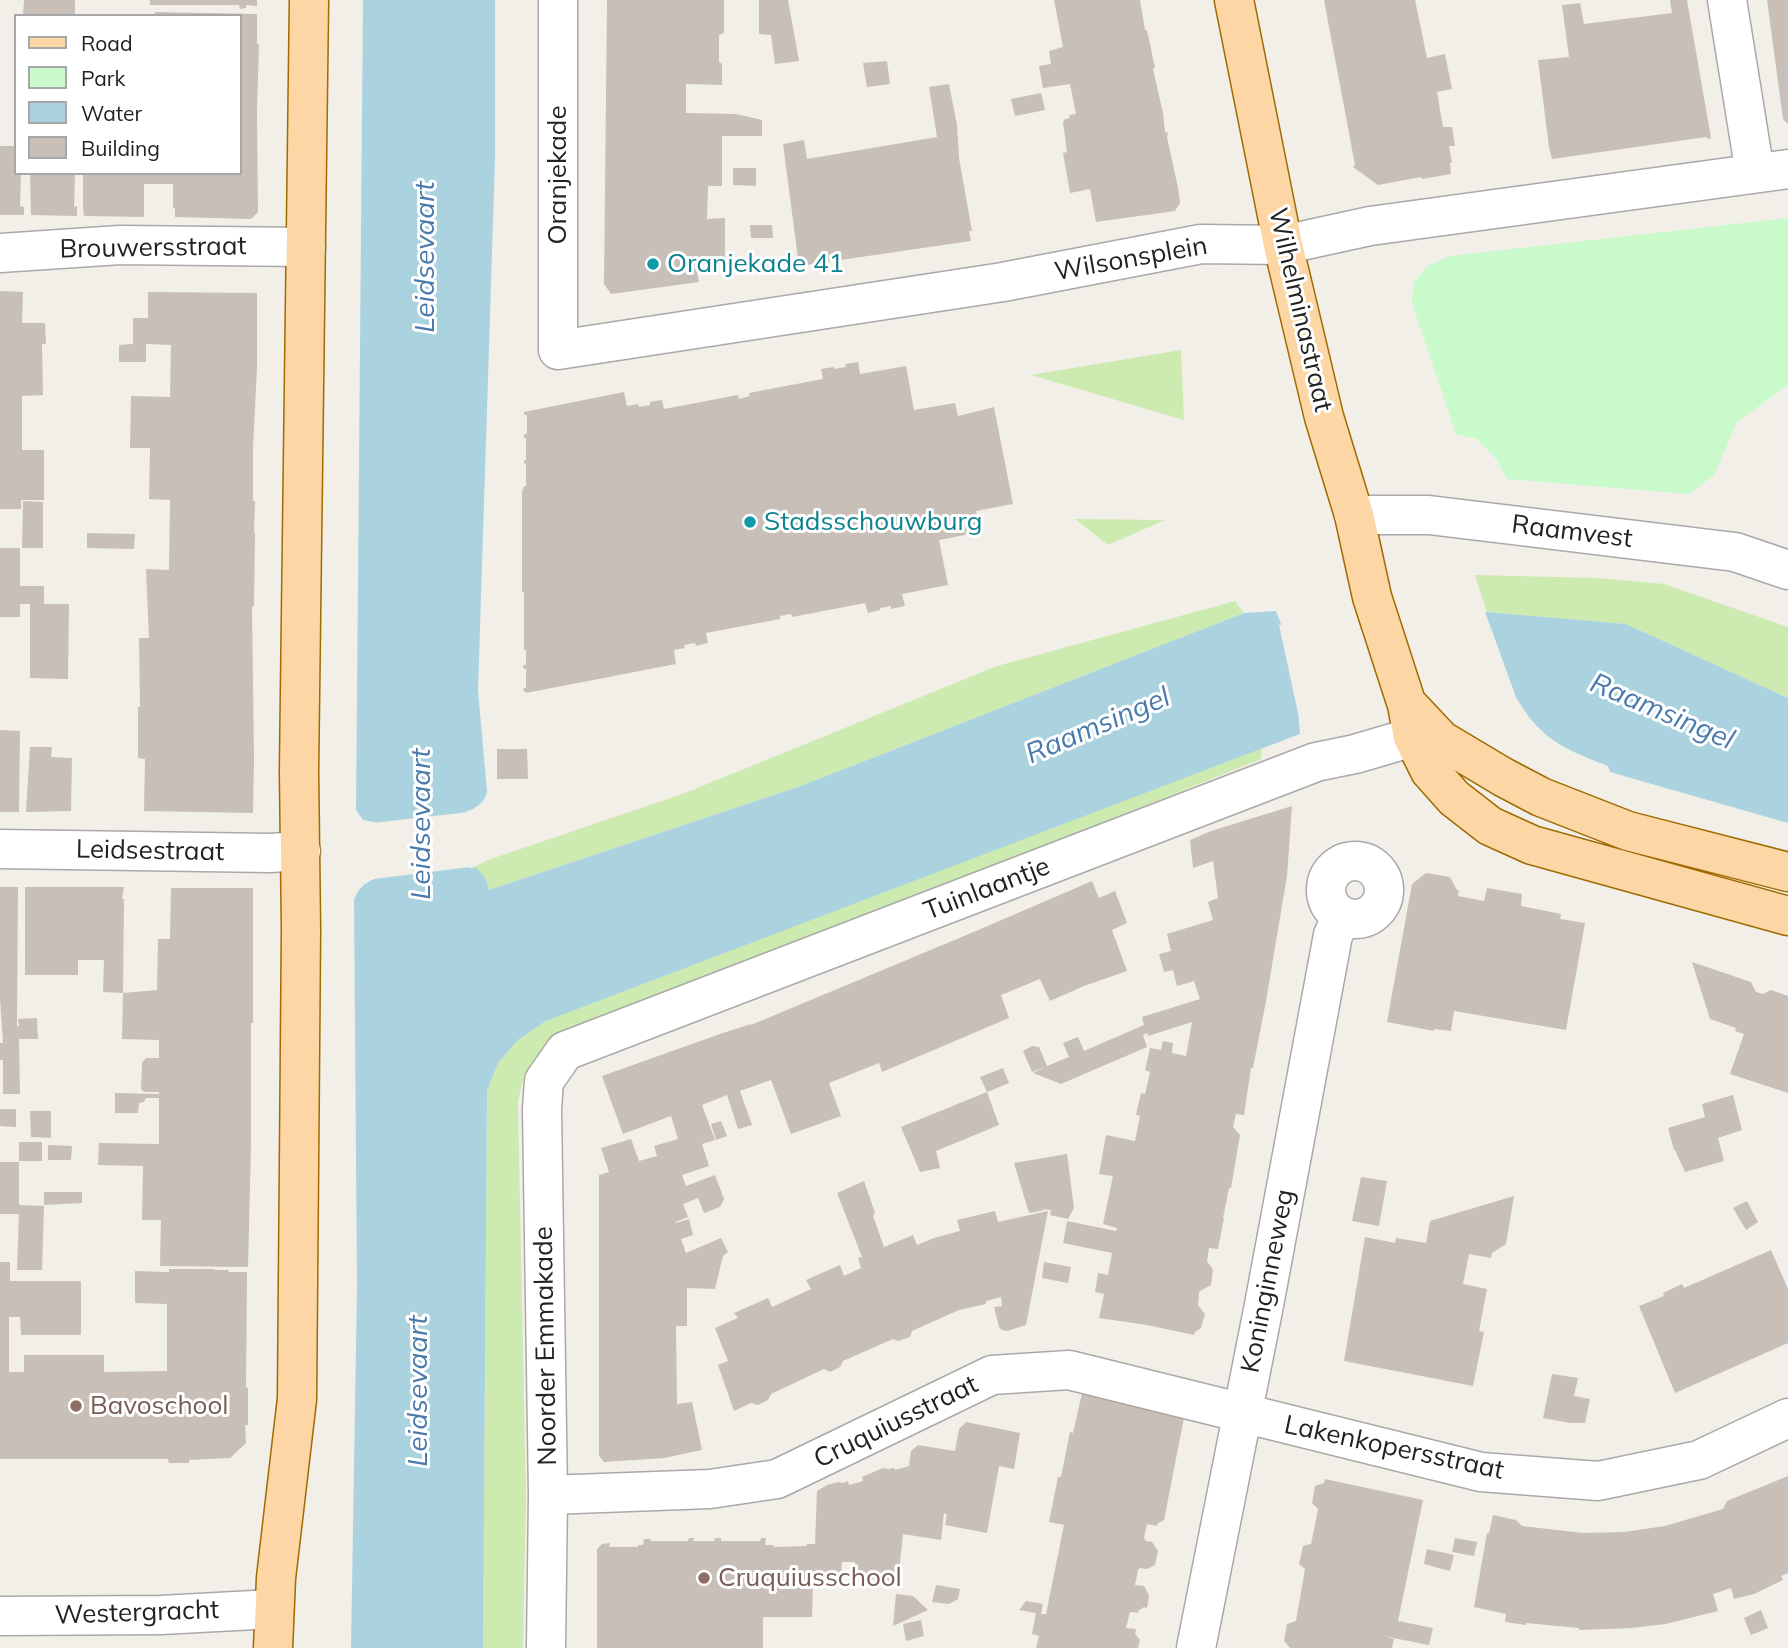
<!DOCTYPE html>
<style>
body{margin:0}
#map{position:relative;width:1788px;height:1648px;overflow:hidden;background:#f2efe9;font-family:Mulish,sans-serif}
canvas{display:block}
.legend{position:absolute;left:14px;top:14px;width:228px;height:161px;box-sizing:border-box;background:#fff;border:2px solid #a7a7a7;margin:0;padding:9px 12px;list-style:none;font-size:21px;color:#222}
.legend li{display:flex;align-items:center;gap:14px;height:35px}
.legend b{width:35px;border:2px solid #a7a7a7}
</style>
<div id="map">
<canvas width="1788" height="1648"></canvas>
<ul class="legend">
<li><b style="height:9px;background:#fcd6a4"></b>Road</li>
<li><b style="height:19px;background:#c8facc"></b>Park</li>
<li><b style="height:19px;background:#aad3df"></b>Water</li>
<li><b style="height:19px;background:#c7bfb8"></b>Building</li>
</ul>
</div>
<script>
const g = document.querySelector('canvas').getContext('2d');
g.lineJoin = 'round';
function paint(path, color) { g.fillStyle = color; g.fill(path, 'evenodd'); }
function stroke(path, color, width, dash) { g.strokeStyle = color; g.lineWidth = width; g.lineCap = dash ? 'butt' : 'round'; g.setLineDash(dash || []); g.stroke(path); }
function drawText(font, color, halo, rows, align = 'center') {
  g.font = font + ' Mulish,sans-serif'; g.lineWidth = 6; g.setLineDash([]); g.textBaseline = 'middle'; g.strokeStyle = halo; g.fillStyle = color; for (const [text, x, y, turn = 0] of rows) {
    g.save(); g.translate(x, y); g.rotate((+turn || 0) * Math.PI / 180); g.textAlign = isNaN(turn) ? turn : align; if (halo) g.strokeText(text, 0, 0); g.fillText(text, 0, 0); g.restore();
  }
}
paint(new Path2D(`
 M1181,350l3,70 -153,-45z
 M1075,519l90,1 -57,25z
 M1475,575l121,3 68,6 124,43v71l-162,-74 -139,-12z
 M1235,601l9,12 -446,174 -309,103 -3,-11 -17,-10 19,-9 197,-67 312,-127z
 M1262,747l-1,12 -705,284c-27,21 -32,26 -38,60l8,395 -3,150h-40l4,-557 11,-28 20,-23 28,-19z`), '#cdebb0');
paint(new Path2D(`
 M1788,218v167l-51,37 -23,53 -25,19 -182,-15 -10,-19 -20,-21 -21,-5 -44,-131 1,-20 15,-17 21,-10z`), '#c8facc');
paint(new Path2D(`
 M363,0h132v159l-17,531 9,102c-4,12 -10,16 -22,20l4,56h8l9,11 3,11 309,-103 446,-174 32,-2 7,18 204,-17 139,12 162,74v125l-178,-51 -2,-6c-23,-9 -51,-19 -68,-37 -11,-10 -19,-24 -27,-36l-215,17 2,24 -754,287 -28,19 -20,23 -11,28 -4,557h-132l6,-362 -3,-386c5,-13 10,-17 23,-22l-2,-56 -12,-2 -7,-10z`), '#aad3df');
paint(new Path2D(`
 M1484,609l32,88 -218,16 -19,-88z
 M469,812l2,40 -1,15 -96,12 -2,-56z`), '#f2efe9');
paint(new Path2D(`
 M24,0h51v16h-52z
 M150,0h107v6l-11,-1v3l-6,1 -1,-4h-89z
 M607,0h117v33l-5,2v27l3,2v21l-36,-1v29l50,1 26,6v16h-40v50h-14l-1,33 18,-1v39h-24l1,15h-5l2,10 -88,12 -7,-10z
 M759,0h29l11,61 -24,3 -4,-29 -12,-1z
 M1054,0h86l5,30h2l8,38 -2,1 10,44 2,18v2l3,-1 -1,5 11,51 2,15 -5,8 -79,11 -6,-33 -20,4 -7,-40 4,-1 -4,-30 2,-3 5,-1 -1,-3 7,-1 -6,-30 -27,4 -4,-22 12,-2 -2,-13 14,-4z
 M1324,0h91l12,58 18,-4 7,35 -15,3 6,35h9l3,19h-6l3,17h-2l1,11 -29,5 -1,-2 -43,8 -25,-18 2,-2z
 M1670,0h17l24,138 -4,1 -1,-2 -154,22 -3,-12 -11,-87 31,-3 -7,-52 18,-2 4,21 88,-11z
 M1767,0h21v124l-5,-5z
 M155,12l102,2v30h2l-2,68 1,100 -7,7 -76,-2v-9h-2v-24h-29v33l-60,-1 -1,-10v-33h157v-157h-85z
 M887,61l3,23 -23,3 -4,-24z
 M949,84l8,41 2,33 13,73h-3l2,10 -172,25 -16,-122 21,-4 3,19 130,-22 -8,-50z
 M1041,93l4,17 -30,6 -4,-17z
 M0,146h16v27h5l-1,33 4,1v8h-24z
 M733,168h23v18l-23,-1z
 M30,173h45l-1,34 3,-1v10l-46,-1z
 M750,225h22l1,13h-22z
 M0,291l23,1 -1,31h23l1,21h-4l1,51 -21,1v54h22v50h-23v9h-21z
 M148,292l109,1v73l-4,82v53h2l-1,32h1l-1,73 -2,1 2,153 -1,53 -109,-2 1,-52 -7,-1v-51h2l-1,-69h10l-3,-69 23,1 1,-70 -21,-1 1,-51h-20l1,-52 39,1 1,-52 -25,-1v18h-27v-17l14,-1v-26h15z
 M858,362l2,12 46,-8 8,44 41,-7 3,13 36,-9 19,97 -37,7 4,21 -41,8 9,45 -46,9 3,12 -14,3v-3l-11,2v2l-12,3 -3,-10 -73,14 -1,-3 -11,2v3l-74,14 2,10 -12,3 -1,-3 -11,2 1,3 -11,2 2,14 -150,29v-1l-3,-1 1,-3h2v-19l-3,-1v-3h3v-15h-2v-58h-2v-100l2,-6h2v-22l-2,-1v-3h2v-22h-2v-4h3v-19h-3v-3l100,-20 3,14 11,-2 1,3 11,-2v-3l12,-2 2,9 74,-14 1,4 11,-3 -1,-3 74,-14 -2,-10 13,-2v2l12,-2 -1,-3z
 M23,501l20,1v46h-21z
 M87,533l48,1 -1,15 -47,-1z
 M0,548h20v38h24v18h25l-1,75 -38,-1v-74h-10v13h-20z
 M0,730l20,1 -1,81h-19z
 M30,747h22l-1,10 21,1 -1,53 -45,1z
 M497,749h30l1,30h-31z
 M1292,806l-5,70 -21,125 -13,67h-2l-7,47 -8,-1 -3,13 7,8 -9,53h-2l-6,30h1l-6,31 -9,-1 -2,13 6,9 -2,15 -11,6 -1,2 -1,12 7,9 -4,14 -7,5v2l-47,-10 -48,-7 5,-24 -9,-2 3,-19 10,2 4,-22 -49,-10 4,-22 49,10 1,-3 -14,-4 10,-48 -14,-2 7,-39 29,6 5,-25 -4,-1 5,-22 4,1 5,-22 -5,-2 5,-22 11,2 2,-9 10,2 -1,10 14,3 6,-34 -44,14 -1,-3 -4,2 4,12 -86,37 -28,-11 11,-6 -12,5 -9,-21 9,-5 7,1 8,19 22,-9 -6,-14 15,-6 6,14 60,-26 -2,-8 58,-18 -6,-18 -17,5 -4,-16 -9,2 -5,-18 12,-3 -4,-17 46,-14 -5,-18 10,-4 -5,-37 -20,7 -3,-28 21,-9z
 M1426,873l24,4 7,13h2l-1,6 26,5 3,-13 35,6 -1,12 40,8 -1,5 25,4 -19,107 -112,-19 -3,20 -17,-2v2l-47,-9 25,-138z
 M1092,881l7,17 16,-7 12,32 -15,7 15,41 -43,15 -34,15 -10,-22 -39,16 8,23 -127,54 -3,-9 -50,20 12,33 -50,18 -20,-54 -31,11 12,34 -14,4 -11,-34 -25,10 13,35 -13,4 7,22 -27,9 4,11 29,-11 9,24 -4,8 -16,6 -6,-15 -15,6 5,13 -13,5 1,1 13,-4 4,16 -12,4 5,14 35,-15 7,14 -5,4 -8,33 -28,-1v38h-11l1,78 15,-2 10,48 -38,8 -60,4 -5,-6v-281l10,-3 -8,-24 30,-9 8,22 18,-5 -3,-10 24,-7 -7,-23 -48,18 -21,-58 118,-42 31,-10v1l225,-94z
 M0,887h18l-1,139h2l-1,-7 19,-1 1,21h-19l1,55h-17v-34h-3v-17h3l-3,-44z
 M25,887h99l-2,12h2l-1,94 34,-3 1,-51h12l1,-51h82v135h-2v122l-3,122 -88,-1 1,-46h-19l1,-54 -45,-1 1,-22 60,1v-46h-13l-2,4 -5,1 -1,10h-23v-20l44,1v-2h-15l-3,-3 1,-26 4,-5h13v-18l-37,-1 1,-46 -20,-1 1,-32h-26v15h-53z
 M1692,962l59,20 5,10 7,2 8,-4 17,6v97l-58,-19 14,-40 -9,-3 1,-3 -26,-9z
 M1003,1068l6,15 -22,9 12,33 -63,26 4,17 -20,4 -19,-45 86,-35 -7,-15z
 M1733,1095l9,35 -24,8 6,23 -39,11 -10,-22h-1l-6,-22 37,-11 -3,-13z
 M0,1109h16v18l-16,-1z
 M30,1111h21v27l-20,-1z
 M721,1121l6,15 -11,4 -5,-16z
 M19,1142h23v19h-23z
 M48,1145l24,1 -1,14h-23z
 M1067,1154l7,54 -6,11 -18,-4 1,-5 -9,-1 3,1 -16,3 -15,-50z
 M0,1162h19v43l25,1 -2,64h-25l2,-56h-19z
 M1361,1177l26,4 -8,45 -27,-5z
 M864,1181l11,32 -2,3 11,31 29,-12 4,10 17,-7 26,-7 -3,-11 38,-9 3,11 50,-11 -22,114 -19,6 -5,-1 -3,-3 -5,-20 8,-1 -1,-9 -15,4v3l-27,6 -47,21 -2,6 -12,4 -5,-2 -50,22 -3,6 -10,5 -6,-3 -53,25 -3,6 -10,5 -7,-2 -17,8 -16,-46 10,-4 -13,-33 23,-10 -4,-5 34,-15 4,9 39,-18 -5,-9 34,-15 4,11 17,-8 -3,-10 4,-1 -25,-64z
 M44,1192h38v11l-38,2z
 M1514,1196l-8,48 -14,9 -1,5 -22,-4 -6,30 24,5 -8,42 5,1 -11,54 -129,-25 21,-124 30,6 1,-5 30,5 4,-22z
 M1747,1201l11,21 -12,8 -13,-22z
 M1771,1250l17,39v54l-113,50 -36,-87 25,-10 -1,-3 19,-9 2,4z
 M0,1262h10v19h71v54h-60l-1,-18h-11v55h15v-17h80v17l63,-1v-67l-32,-1v-32l34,1v-3h45l1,1h14l-1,2h19l-1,116 2,-1v38h-3l1,18 -16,15 -41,2v3h-20l-1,-4h-168z
 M1044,1262l27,5 -3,16 -26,-5z
 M1552,1374l26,4 -4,18 16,3 -5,24h-15l-27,-5z
 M1082,1393l102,25 -20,102 -7,4v2l-10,-2 -3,14 2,3 6,1 6,9 -3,14 -8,4 -7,-1 -2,2 -3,15 9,1 5,9 -2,13 -3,-1 -6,4v2l-8,-1 -4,16 10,1 -1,5 5,6 -2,8h-102l3,-12 -7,-2 4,-21 -17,-3 7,-9 17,3 -2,10h5l18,-89 -15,-3 9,-45h3l9,-45 3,1z
 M966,1422l54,11 -6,36 -15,-3 -12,67 -42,-8 2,-10 -3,-2 -3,27 -38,-6 -5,47 -43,-3v-16h-13l-1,18 -28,-2 -1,39h-49v31h-166v-99l5,-5 8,-1 -1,4h29v-2h5l1,-6h7l-1,2h38l1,-3h5l-1,3h21l1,-3h6v3h39l1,-3h5l-1,7h9l-1,2 33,-1 1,-2h8l2,-53 10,-6 12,-3 4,1 5,-2 1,4 14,-4 -1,-4 21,-9 6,1 5,-1 1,2 14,-4 2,-15 7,-6 37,6 4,-22z
 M1788,1476v97l-7,3 2,4 -29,14 -20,5 -3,-11 -18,6 5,17 -52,13 -34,4 -53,2v-2l-53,-5v2l-21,-3 1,-8 -32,-7 13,-74h2l4,-18 23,5 6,6 61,7 41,-1 41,-6 58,-17 4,-8z
 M1325,1479l98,21 -25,121 35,7 -4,17 -46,-9 11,3 -2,9h-102l-6,-7 3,-17 9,-3 9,-52 -6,-5 4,-18 8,-2 4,-19 3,-16 -6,-6 3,-17 9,-3z
 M1455,1538l22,4 -3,14 -22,-4z
 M1427,1549l27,6 -4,16 -26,-7z
 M936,1585l24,4 -2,10 -9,5 -17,-2z
 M896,1594l17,2 15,14 -35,16z
 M1761,1610l7,18 -17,7 -7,-17z
 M921,1620l3,16 -18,5 -3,-17z`), '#c7bfb8');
const minor = new Path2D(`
 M558,0v350l445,-68 198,-38 82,1 87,-19 418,-57
 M1727,0l28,173
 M0,253l120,-8 186,2
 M1354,515h75l306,37 53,18
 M0,849l270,4 31,-2
 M1326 890a29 29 0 1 1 58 0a29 29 0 1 1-58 0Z
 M548,1495l162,-6 67,-10 215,-104 77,-5 412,102 117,9 101,-21 89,-42
 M0,1616l161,-1 112,-6
 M546,1648l2,-153 -6,-386 2,-28 21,-30 751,-289 39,-8 58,-17
 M1196,1648l68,-343 69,-370 9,-19`);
const major = new Path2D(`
 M1234,0l49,245 41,172 30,98 18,82 35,108 6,32 17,34 24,27 36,28 42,19 256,71
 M1409,706l32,34 62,37 38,20 87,34 160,41
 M273,1648l3,-70 21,-179 4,-470 -2,-158 10,-771`);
stroke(minor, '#a9a9a9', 41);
stroke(major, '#a06b00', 41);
stroke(minor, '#fff', 38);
stroke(major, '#fcd6a4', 38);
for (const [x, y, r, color] of [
 [653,264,7,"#0f9aa8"],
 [750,522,7,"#0f9aa8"],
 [76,1406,7,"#8d6e63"],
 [704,1578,7,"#8d6e63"]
]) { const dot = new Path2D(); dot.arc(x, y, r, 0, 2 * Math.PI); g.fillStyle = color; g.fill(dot); stroke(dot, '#fff', 2.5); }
drawText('26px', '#222', '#fff', [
 ["Oranjekade",558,175,-90],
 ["Brouwersstraat",153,248,-1],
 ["Wilsonsplein",1131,259,-10],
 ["Wilhelminastraat",1300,310,77],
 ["Raamvest",1572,532,7],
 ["Leidsestraat",150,851,1],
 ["Tuinlaantje",987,889,-21],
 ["Koninginneweg",1268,1281,-79],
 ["Noorder Emmakade",546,1346,-91],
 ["Cruquiusstraat",896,1422,-26],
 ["Lakenkopersstraat",1394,1448,12],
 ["Westergracht",137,1613,-2]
]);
drawText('26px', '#0d838f', '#fff', [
 ["Oranjekade 41",667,264],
 ["Stadsschouwburg",764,522]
], 'left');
drawText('26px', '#785e54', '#fff', [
 ["Bavoschool",90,1406],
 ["Cruquiusschool",718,1578]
], 'left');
drawText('italic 28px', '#4a7aab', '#fff', [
 ["Leidsevaart",426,257,-90],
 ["Raamsingel",1662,712,23],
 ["Raamsingel",1098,726,-23],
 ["Leidsevaart",422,824,-90],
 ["Leidsevaart",419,1391,-90]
]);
</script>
